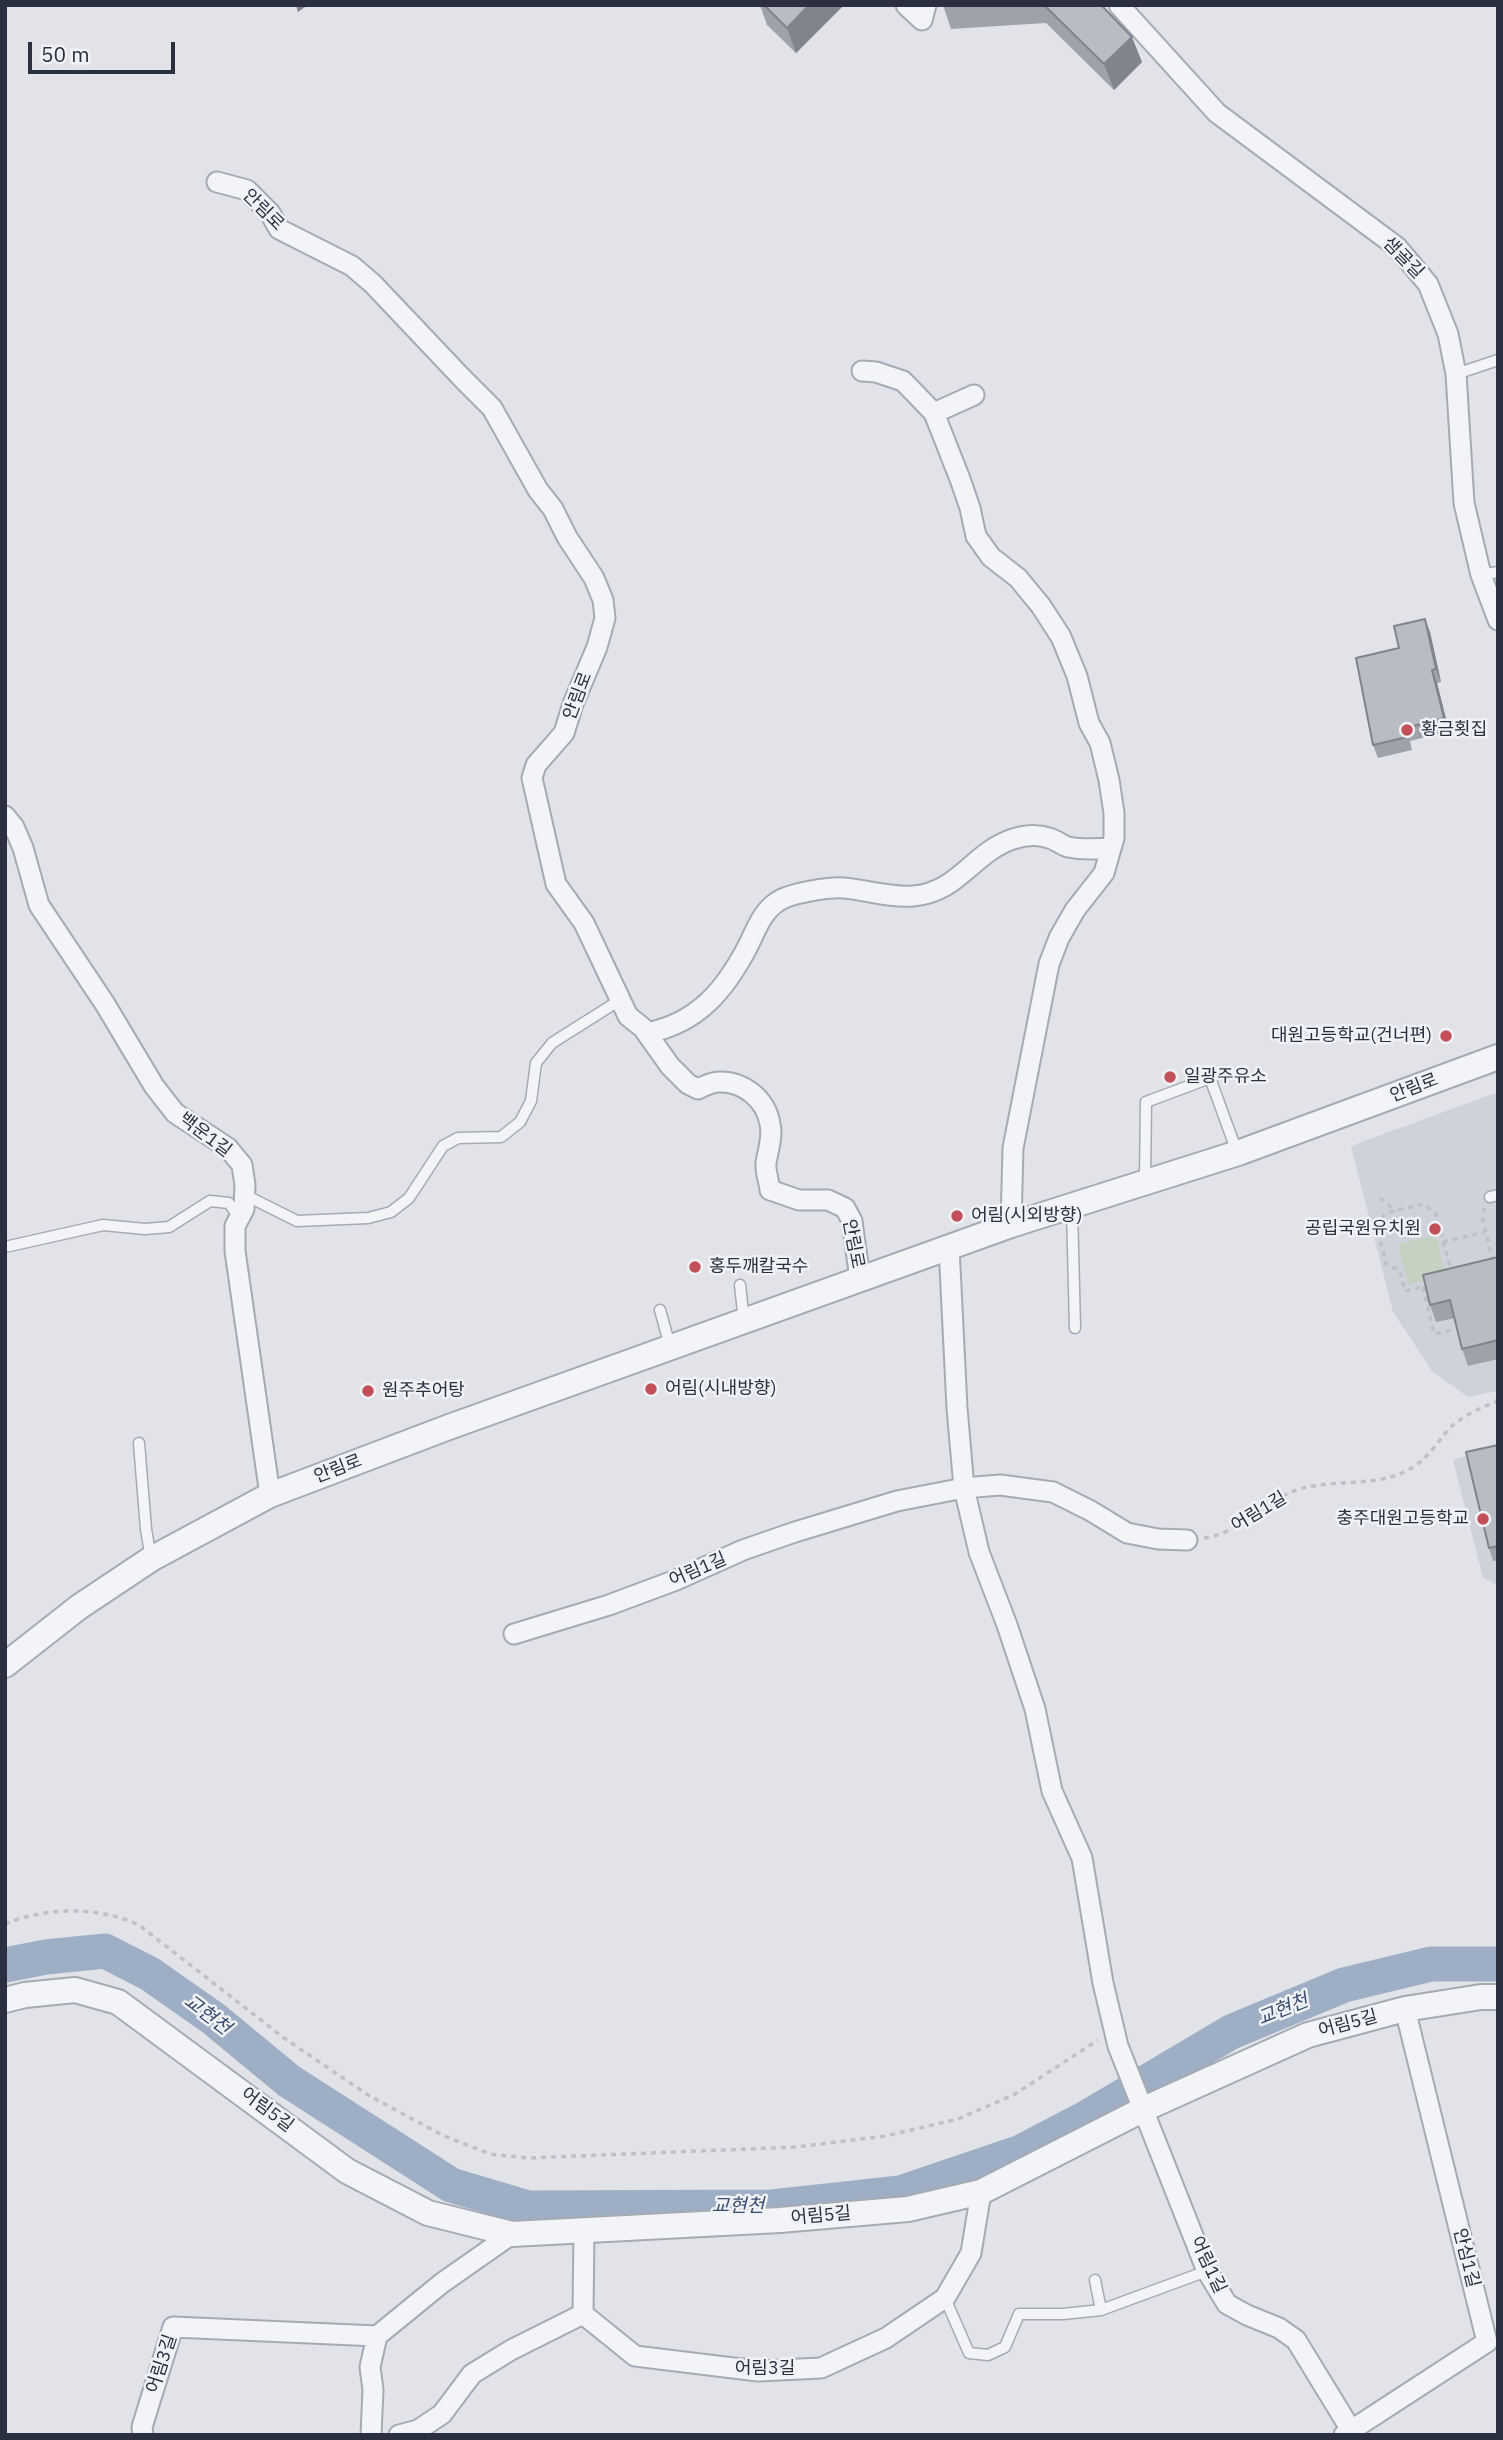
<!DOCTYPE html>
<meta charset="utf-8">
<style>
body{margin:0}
#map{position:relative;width:1503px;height:2440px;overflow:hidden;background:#e1e3e8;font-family:"IBM Plex Sans",sans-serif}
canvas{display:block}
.frame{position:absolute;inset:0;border:7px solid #2a303f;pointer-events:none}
.scale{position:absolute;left:28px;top:42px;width:147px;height:32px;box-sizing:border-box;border:4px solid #2a303f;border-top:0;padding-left:9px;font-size:21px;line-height:24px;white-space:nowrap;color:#2a303f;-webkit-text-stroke:5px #f0f2f6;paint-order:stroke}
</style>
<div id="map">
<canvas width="1503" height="2440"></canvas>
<div class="frame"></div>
<div class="scale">50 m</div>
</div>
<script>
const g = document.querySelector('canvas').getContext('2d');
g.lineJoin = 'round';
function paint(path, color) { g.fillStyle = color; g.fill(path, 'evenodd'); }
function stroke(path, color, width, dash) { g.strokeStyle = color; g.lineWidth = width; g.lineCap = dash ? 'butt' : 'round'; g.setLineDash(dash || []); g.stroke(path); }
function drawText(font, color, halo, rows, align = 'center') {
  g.font = font + ' "IBM Plex Sans","Noto Sans KR",sans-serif'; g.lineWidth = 5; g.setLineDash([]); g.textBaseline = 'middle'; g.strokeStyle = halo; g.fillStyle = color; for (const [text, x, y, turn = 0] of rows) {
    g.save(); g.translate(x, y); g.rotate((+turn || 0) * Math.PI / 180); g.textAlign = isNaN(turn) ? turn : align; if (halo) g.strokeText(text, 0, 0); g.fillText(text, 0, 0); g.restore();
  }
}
paint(new Path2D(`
 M1498,1092v299l-30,6 -36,-26 -39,-59 -42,-166z
 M1498,1446v139l-15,-7 -30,-118z`), '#cfd2da');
paint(new Path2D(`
 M1436,1235l10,41 -38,9 -10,-41z`), '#c5d2c2');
stroke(new Path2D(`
 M5,1965l41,-8 59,-6 45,23 64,45 75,62 162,104 77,23 244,-1 128,-14 121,-41 65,-34 145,-86 113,-47 87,-21h67`), '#9eafc5', 35);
const service = new Path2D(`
 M1456,374l42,-14
 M1481,575l17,-3
 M1145,1181l1,-79 64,-24 27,74
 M245,1195l52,26 71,-3 23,-6 18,-14 34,-52 15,-8 43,-1 19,-15 11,-21 5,-38 16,-20 68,-43
 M1490,1197l8,-2
 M1072,1208l3,120
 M5,1247l98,-22 42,4 24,-2 41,-26 19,2 10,15
 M740,1285l4,36
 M660,1310l10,36
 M139,1443l7,86 5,30
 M1095,2280l6,30
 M945,2298l24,55 19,2 17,-8 14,-33h44l38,-4 106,-39`);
const minor = new Path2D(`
 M906,5l16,15 4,-15
 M1119,5l98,108 180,134 31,37 20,50 8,40 8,129 17,72 17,45
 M217,182l30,8 23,23 9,16 73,37 21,18 90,95 29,29 46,82 15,19 14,28 27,41 9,22 2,18 -8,29 -24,57 -9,29 -28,32 -4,13 24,106 28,39 44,93 15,12 27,38 18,18 10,5c6,-3 14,-7 21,-7 24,-1 47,17 51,42 3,13 -2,26 -4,39 -1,8 3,18 4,27l29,10h29l17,8 7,13 8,58
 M862,371l14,1 27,9 31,32 26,66 10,29 6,28 15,21 27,21 23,28 20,31 16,39 12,47 11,20 9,37 5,33v25l-10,35 -29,37 -16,28 -10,26 -36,184 -2,77
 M934,413l40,-18
 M5,816l9,11 9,21 16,57 66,99 49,82 21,27 53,35 14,17 3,20 -1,24 -9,17v25l35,244
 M647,1033c51,-10 78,-43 101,-87 8,-16 14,-34 29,-44 12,-9 52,-15 67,-14 23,2 45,10 69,8 45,-3 60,-44 100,-57 12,-4 24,-5 36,-1 7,2 13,7 19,9 15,3 29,2 43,1
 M949,1247l8,161 7,80 15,64 28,73 28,84 17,82 30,67 21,125 15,63 89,225 20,33 20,11 32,13 17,12 55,90
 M514,1634l95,-29 67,-25 67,-30 52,-18 102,-31 67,-13 36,-3 53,7 38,19 36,22 31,6 29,1
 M584,2229l-1,85 52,42 123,15 63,-3 65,-30 59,-40 26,-45 10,-61
 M143,2435l-1,-8 31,-100 204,9
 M371,2435l2,-45 -3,-23 7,-31 65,-53 70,-49
 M399,2435l19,-5 24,-16 30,-40 39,-24 72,-36
 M1344,2435l143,-93 -82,-333`);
const tertiary = new Path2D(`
 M5,1665l74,-58 72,-48 119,-64 179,-68 562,-202 227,-72 260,-96
 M5,2000l20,-5 50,-5 43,12 229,169 81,42 84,21 268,-14 128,-11 73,-17 163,-83 164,-74 97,-26 76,-12h17`);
stroke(service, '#a6aab2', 13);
stroke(minor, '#a6aab2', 23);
stroke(tertiary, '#a6aab2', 28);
stroke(new Path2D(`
 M1380,1198l16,13
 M1485,1208l-3,8 11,46
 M1443,1242l42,-10
 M1430,1285l-25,6 -5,-20 -14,-7 -9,-37 8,-14 39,-9 12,10 15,56
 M1423,1287l11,47 18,-4
 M1204,1538c33,-4 56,-32 85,-45 38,-17 85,-3 121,-24 18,-10 27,-27 41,-42 10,-10 33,-21 47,-26
 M5,1924c41,-17 94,-18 134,1l145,113 84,57 74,40 48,19 39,4 267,-11 90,-11 72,-17 57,-25 83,-54`), '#bfc1c7', 3.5, [5, 5]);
stroke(service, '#f3f4f7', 10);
stroke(minor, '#f3f4f7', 19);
stroke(tertiary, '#f3f4f7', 24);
paint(new Path2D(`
 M760,5h84l-48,48 -29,-28z
 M943,5h158l41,57 -28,28 -68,-67 -95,6z
 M1430,632l11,50 -4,1 12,48 -39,10 2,9 -34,8 -5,-13 26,-97z
 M1498,1257v102l-30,7 -6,-17 -7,-31 -19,4 -6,-17z
 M1498,1445v115l-5,1 -4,-13z`), '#9ea2a9');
paint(new Path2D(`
 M296,5h12l-10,7z
 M809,5h35l-48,48 -9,-25z
 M1132,37l10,25 -28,28 -10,-26z
 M1425,619l5,13 11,50 -5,-13z
 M1432,670l5,13 12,48 -5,-13z`), '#81848a');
const building = new Path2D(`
 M764,5h45l-22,23z
 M1044,5h57l31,32 -28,27z
 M1425,619l11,50 -4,1 12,48 -39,10 2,9 -34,8 -17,-87 43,-10 -5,-22z
 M1498,1257v83l-36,9 -12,-49 -20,5 -7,-30z
 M1498,1445v101l-9,2 -23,-96z`);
paint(building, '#b8bcc5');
stroke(building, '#81848a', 2);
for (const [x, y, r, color] of [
 [1407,730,7,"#c34f59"],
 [1446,1036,7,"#c34f59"],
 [1170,1077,7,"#c34f59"],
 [957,1216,7,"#c34f59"],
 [1435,1229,7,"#c34f59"],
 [695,1267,7,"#c34f59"],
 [651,1389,7,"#c34f59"],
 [368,1391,7,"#c34f59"],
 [1483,1519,7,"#c34f59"]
]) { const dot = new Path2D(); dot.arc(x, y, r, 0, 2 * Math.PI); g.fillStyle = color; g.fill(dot); stroke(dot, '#f0f2f6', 2.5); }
drawText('18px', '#2a303f', '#f0f2f6', [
 ["안림로",263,210,45],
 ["샘골길",1403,258,46],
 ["안림로",578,696,-69],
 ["안림로",1414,1088,-21],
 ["백운1길",205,1135,37],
 ["안림로",853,1244,79],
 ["안림로",338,1469,-21],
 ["어림1길",1259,1512,-31],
 ["어림1길",698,1570,-23],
 ["어림5길",1348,2024,-15],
 ["어림5길",267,2110,37],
 ["어림5길",821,2216,-5],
 ["안심1길",1466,2258,76],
 ["어림1길",1208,2265,65],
 ["어림3길",162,2364,-72],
 ["어림3길",765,2369]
]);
drawText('18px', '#2a303f', '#f0f2f6', [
 ["황금횟집",1421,730],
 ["대원고등학교(건너편)",1432,1036,"right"],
 ["일광주유소",1184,1077],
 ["어림(시외방향)",971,1216],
 ["공립국원유치원",1421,1229,"right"],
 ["홍두깨칼국수",709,1267],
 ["어림(시내방향)",665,1389],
 ["원주추어탕",382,1391],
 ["충주대원고등학교",1469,1519,"right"]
], 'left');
drawText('italic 19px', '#384d6f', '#f0f2f6', [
 ["교현천",1283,2010,-22],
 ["교현천",207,2015,37],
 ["교현천",738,2207]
]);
</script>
